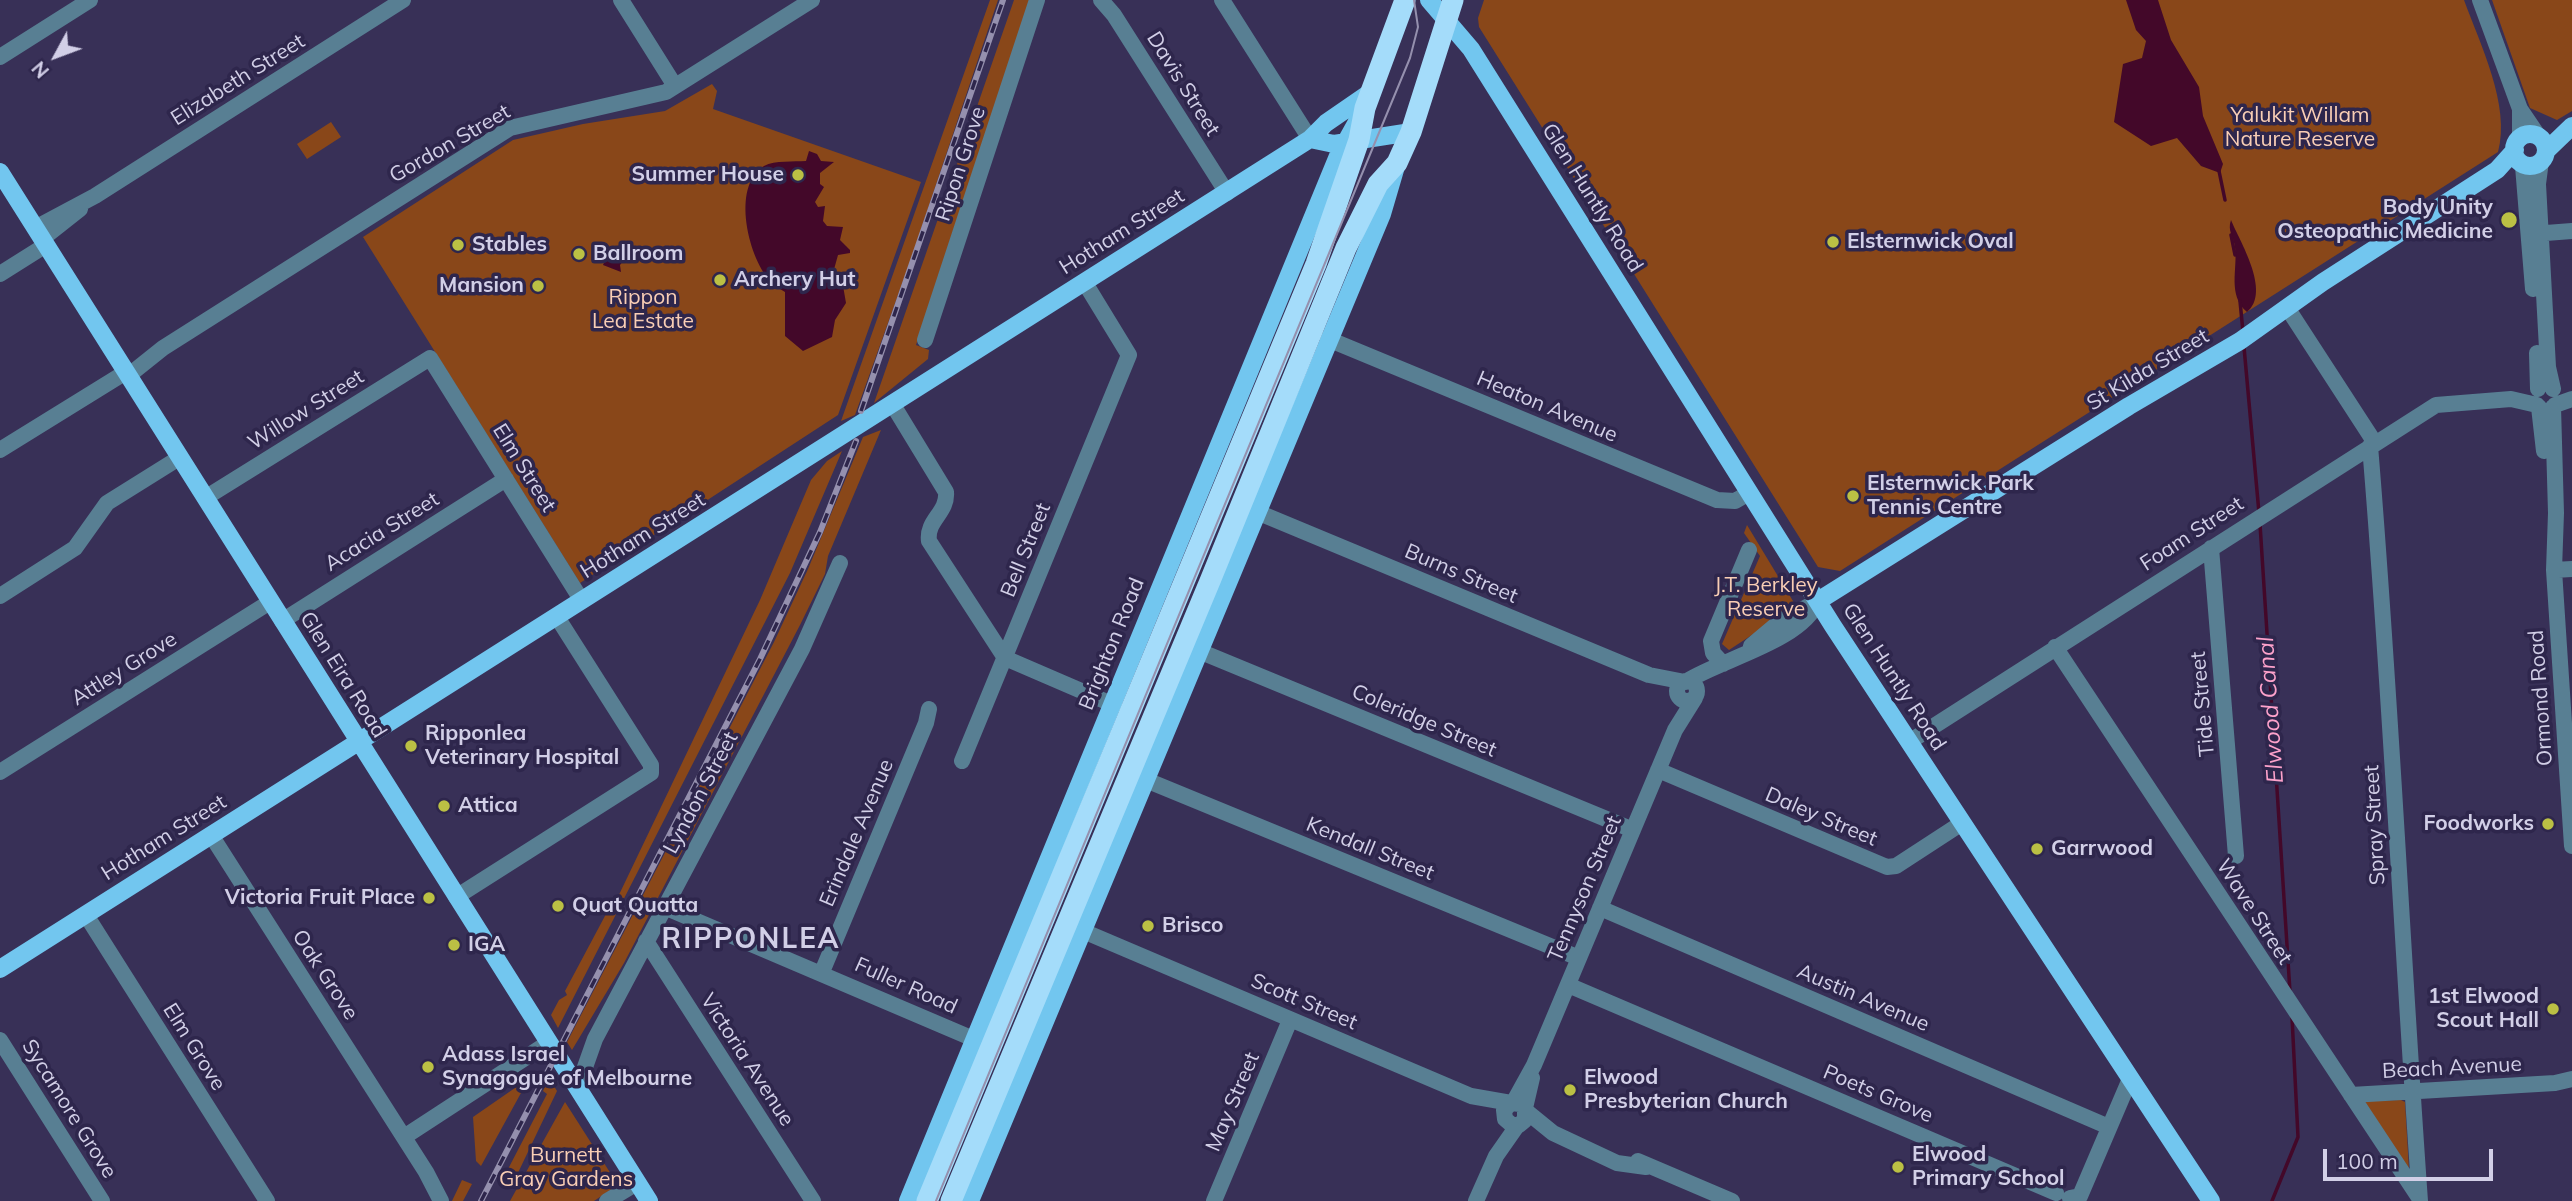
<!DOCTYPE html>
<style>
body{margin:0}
#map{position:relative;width:2572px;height:1201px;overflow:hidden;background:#383057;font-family:Mulish,sans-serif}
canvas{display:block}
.north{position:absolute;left:21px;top:21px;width:70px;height:70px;-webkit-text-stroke:5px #2e264c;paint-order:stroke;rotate:229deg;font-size:19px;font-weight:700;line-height:28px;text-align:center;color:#d2cfe7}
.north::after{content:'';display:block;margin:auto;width:24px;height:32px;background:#d2cfe7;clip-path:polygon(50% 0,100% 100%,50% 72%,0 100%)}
.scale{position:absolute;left:2323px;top:1149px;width:170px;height:32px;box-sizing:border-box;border:4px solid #d2cfe7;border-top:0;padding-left:9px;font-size:21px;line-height:24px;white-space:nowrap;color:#d2cfe7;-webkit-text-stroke:5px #2e264c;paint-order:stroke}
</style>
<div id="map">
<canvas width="2572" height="1201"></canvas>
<div class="north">N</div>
<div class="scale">100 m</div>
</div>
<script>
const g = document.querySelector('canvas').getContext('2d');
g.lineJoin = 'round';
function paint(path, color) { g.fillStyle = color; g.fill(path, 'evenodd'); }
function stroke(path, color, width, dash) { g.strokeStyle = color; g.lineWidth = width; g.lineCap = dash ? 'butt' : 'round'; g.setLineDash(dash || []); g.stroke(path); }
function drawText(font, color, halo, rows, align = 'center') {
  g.font = font + ' Mulish,sans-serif'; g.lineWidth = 7; g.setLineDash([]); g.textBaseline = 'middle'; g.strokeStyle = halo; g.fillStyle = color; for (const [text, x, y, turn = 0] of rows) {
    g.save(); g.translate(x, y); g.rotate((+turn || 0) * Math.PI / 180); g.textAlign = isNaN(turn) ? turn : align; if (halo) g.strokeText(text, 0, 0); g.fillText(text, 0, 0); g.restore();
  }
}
paint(new Path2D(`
 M990,0h8l-86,256 -57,159 -14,6z
 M1014,0h16l-114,345 13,5 -1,9 -54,44z
 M1484,0h980c16,44 47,106 34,152l-658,419 -22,-4 -339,-540 -1,-9z
 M2492,0h80v111l-15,9 -27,-12z
 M712,84l5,7 -4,18 208,73 -83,233 -258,168 -217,-346 150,-97 70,-16 82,-13z
 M331,122l10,15 -34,22 -10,-15z
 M881,430l-53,126 -3,18 -25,51 -176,338 -52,87 -5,-8 207,-400 34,-73 55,-132z
 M842,451l-52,122 -232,455 -7,-13 8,-15 8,-5 -2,-4 49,-92 2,2 144,-301 51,-120 16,-19z
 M1747,525l49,81 -67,44 -7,-6 38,-88 -16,-23z
 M549,1078l8,13 -41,86 -9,-6 40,-77 -4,-3z
 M525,1081l2,1 -46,84 -5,-5 -3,-44z
 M2401,1100l4,2 4,68 -45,-65 2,-4z
 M565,1102l53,83 -24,16h-84z
 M462,1180l10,4 -9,17h-11z`), '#894719');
paint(new Path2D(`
 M2126,0h32l13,40 28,47 4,29 20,48 -3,9 -19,-7 -24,-28 -26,8 -37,-24 9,-58 19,-6 4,-17 -10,-11z
 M809,151l8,3 4,7 13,1 -14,11v11l4,3 -9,15 3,5 7,-1 -2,15 4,5 16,1 -3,13 10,10v3l-12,2 -5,18 9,7 4,23 -11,17 -3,17 -29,14 -18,-15v-44c-4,-3 -10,-5 -13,-9 -23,-22 -42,-97 -8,-117 11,-6 30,-4 42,-5z
 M2231,220c8,20 41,72 16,92 -20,-17 -9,-43 -12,-65 -1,-10 -8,-16 -4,-27z
 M607,255l17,5 -4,5 1,7 -18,-7z`), '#430829');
stroke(new Path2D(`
 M2219,171l6,29
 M2231,235l4,20
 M2240,301l3,31
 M2244,347l15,166
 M2260,524l30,468
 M2272,1201l26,-64 -6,-120`), '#430829', 3.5);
stroke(new Path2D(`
 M621,0l54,86
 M1101,0l13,15 113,178
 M1222,0l88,139
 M2480,0l40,109 17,25
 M0,57l90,-57
 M2520,109v30
 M2541,161l-3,23 10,183 5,22
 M2523,166l10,123
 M35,228l60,-32 308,-196
 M2533,234l39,-3
 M42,239l38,-30
 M0,274l46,-29
 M2288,309l87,134
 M1328,339l389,161 18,1 14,-8
 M925,340l112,-340
 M2537,353l1,36
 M128,376l35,-28 347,-220 156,-36 146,-92
 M893,405l53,87c2,21 -20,28 -17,49l76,117 109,47
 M2555,405l17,-6
 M2539,407l5,44
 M2553,407l3,106 -2,57 18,276
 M2370,446c21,251 32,503 50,755
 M0,450l126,-78
 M205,498l225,-140 152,243
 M1257,512l392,163 36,7
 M2211,548l25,308
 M2554,570l18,-1
 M0,596l75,-48 32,-45 72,-45
 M282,621l224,-142
 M1751,646l31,-26 36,-19
 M2055,647l363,549
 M1199,651l434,179
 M1723,664l-10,-11 -2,-12 38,-91
 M1677 691a10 10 0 1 1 20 0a10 10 0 1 1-20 0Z
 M1687,681c35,-22 115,-40 131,-80
 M1909,742l527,-337 75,-6 26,6
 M962,761l167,-406 -44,-72
 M1658,770l229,97 9,-1 66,-43
 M0,772l270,-170
 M1146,780l433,178
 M211,835l215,337 15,29
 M456,897l195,-124v-8l-94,-148
 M664,907l312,133
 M1600,908l509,219
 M86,915l181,286
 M1083,931l388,165 40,7
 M646,941l167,260
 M822,972l104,-249 3,-14
 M1568,985l488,208
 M0,1040l102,161
 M574,1083l10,-13 11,-31 207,-390 38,-86
 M2351,1095l204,-12 17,-4
 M1513,1103l21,-38 141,-335 20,-32
 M1520,1104l-9,-1 -7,7 1,9 7,6h7l6,-5v-12l7,-30
 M1526,1111l27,22 64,30 29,4
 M404,1137l144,-94
 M1638,1161l94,40
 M2070,1198l10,-2 50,-117
 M607,1201l30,-18
 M1214,1201l76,-181
 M1476,1201l20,-45 21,-30`), '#587f93', 16);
stroke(new Path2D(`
 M1429,0l42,49 362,577 378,575
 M2514 150a16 16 0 1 1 32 0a16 16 0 1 1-32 0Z
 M1310,139l24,5 77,-12
 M2546,151l26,-25
 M0,172l649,1029
 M1818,601l311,-195 111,-65 83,-59 174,-112 18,-20
 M0,969l1310,-830 16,-16 45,-31
 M908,1201l430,-1045 24,-43
 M970,1201l412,-987 15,-51`), '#72c6ef', 18);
stroke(new Path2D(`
 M927,1201l389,-937 43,-124 6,-32 40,-108
 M951,1201l259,-620 136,-333 32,-64 19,-21 14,-31 42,-132`), '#a4dcfa', 21);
stroke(new Path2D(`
 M936,1201l474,-1143 8,-31 -4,-27`), '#9590ae', 2);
const rail = new Path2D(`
 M861,411l142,-411
 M481,1201l279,-542 60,-127 36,-91`);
stroke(rail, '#9590ae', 6);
stroke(rail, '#2e264c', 3.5, [10]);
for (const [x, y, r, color] of [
 [798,175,7,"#bbc044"],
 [2509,220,9,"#bbc044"],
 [1833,242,7,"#bbc044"],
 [458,245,7,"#bbc044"],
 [579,254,7,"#bbc044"],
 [720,280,7,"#bbc044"],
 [538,286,7,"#bbc044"],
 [1853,496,7,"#bbc044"],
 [411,746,7,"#bbc044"],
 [444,806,7,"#bbc044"],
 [2548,824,7,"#bbc044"],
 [2037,849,7,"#bbc044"],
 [429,898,7,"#bbc044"],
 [558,906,7,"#bbc044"],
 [1148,926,7,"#bbc044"],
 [454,945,7,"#bbc044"],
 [2553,1009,7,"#bbc044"],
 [428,1067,7,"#bbc044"],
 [1570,1090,7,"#bbc044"],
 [1898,1167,7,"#bbc044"]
]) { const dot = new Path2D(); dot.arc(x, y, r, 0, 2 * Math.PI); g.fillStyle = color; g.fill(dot); stroke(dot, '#2e264c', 2.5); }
drawText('21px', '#d2cfe7', '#2e264c', [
 ["Elizabeth Street",238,80,-32],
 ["Davis Street",1183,84,58],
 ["Gordon Street",450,144,-30],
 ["Ripon Grove",961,164,-72],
 ["Glen Huntly Road",1592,198,58],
 ["Hotham Street",1122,232,-32],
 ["St Kilda Street",2148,370,-31],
 ["Heaton Avenue",1547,407,23],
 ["Willow Street",306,410,-32],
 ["Elm Street",524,468,58],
 ["Acacia Street",382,532,-32],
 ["Foam Street",2192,534,-33],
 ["Hotham Street",643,536,-32],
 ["Bell Street",1026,550,-68],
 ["Burns Street",1461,574,23],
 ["Brighton Road",1112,644,-68],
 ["Attley Grove",124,669,-32],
 ["Glen Eira Road",343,675,58],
 ["Glen Huntly Road",1894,677,57],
 ["Ormond Road",2541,698,-94],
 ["Tide Street",2203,704,-95],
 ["Coleridge Street",1424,721,23],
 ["Lyndon Street",701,793,-62],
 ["Daley Street",1821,817,23],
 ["Spray Street",2375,825,-93],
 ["Erindale Avenue",857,833,-67],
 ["Hotham Street",164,838,-32],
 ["Kendall Street",1370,849,22],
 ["Tennyson Street",1585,889,-67],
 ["Wave Street",2254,912,57],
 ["Oak Grove",325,975,57],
 ["Fuller Road",906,986,24],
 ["Austin Avenue",1863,998,23],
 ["Scott Street",1304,1002,23],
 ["Elm Grove",194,1047,58],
 ["Victoria Avenue",747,1060,57],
 ["Beach Avenue",2452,1068,-3],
 ["Poets Grove",1878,1094,23],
 ["May Street",1233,1102,-67],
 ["Sycamore Grove",69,1109,58]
]);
drawText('21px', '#f9ceb5', '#2e264c', [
 ["Yalukit Willam",2300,116],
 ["Nature Reserve",2300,140],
 ["Rippon",643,298],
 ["Lea Estate",643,322],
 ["J.T. Berkley",1766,586],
 ["Reserve",1766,610],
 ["Burnett",566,1156],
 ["Gray Gardens",566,1180]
]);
drawText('bold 21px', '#d2cfe7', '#2e264c', [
 ["Summer House",784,175,"right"],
 ["Body Unity",2493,208,"right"],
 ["Osteopathic Medicine",2493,232,"right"],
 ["Elsternwick Oval",1847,242],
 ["Stables",472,245],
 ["Ballroom",593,254],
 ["Archery Hut",734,280],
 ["Mansion",524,286,"right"],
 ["Elsternwick Park",1867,484],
 ["Tennis Centre",1867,508],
 ["Ripponlea",425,734],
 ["Veterinary Hospital",425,758],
 ["Attica",458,806],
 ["Foodworks",2534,824,"right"],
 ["Garrwood",2051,849],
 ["Victoria Fruit Place",415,898,"right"],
 ["Quat Quatta",572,906],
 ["Brisco",1162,926],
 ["IGA",468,945],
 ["1st Elwood",2539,997,"right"],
 ["Scout Hall",2539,1021,"right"],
 ["Adass Israel",442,1055],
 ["Synagogue of Melbourne",442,1079],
 ["Elwood",1584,1078],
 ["Presbyterian Church",1584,1102],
 ["Elwood",1912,1155],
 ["Primary School",1912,1179]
], 'left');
drawText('italic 23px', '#fda2cb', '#2e264c', [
 ["Elwood Canal",2271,710,-94]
]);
g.letterSpacing = '2px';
drawText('bold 28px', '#d2cfe7', '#2e264c', [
 ["RIPPONLEA",751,940]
]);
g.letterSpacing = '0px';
</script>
